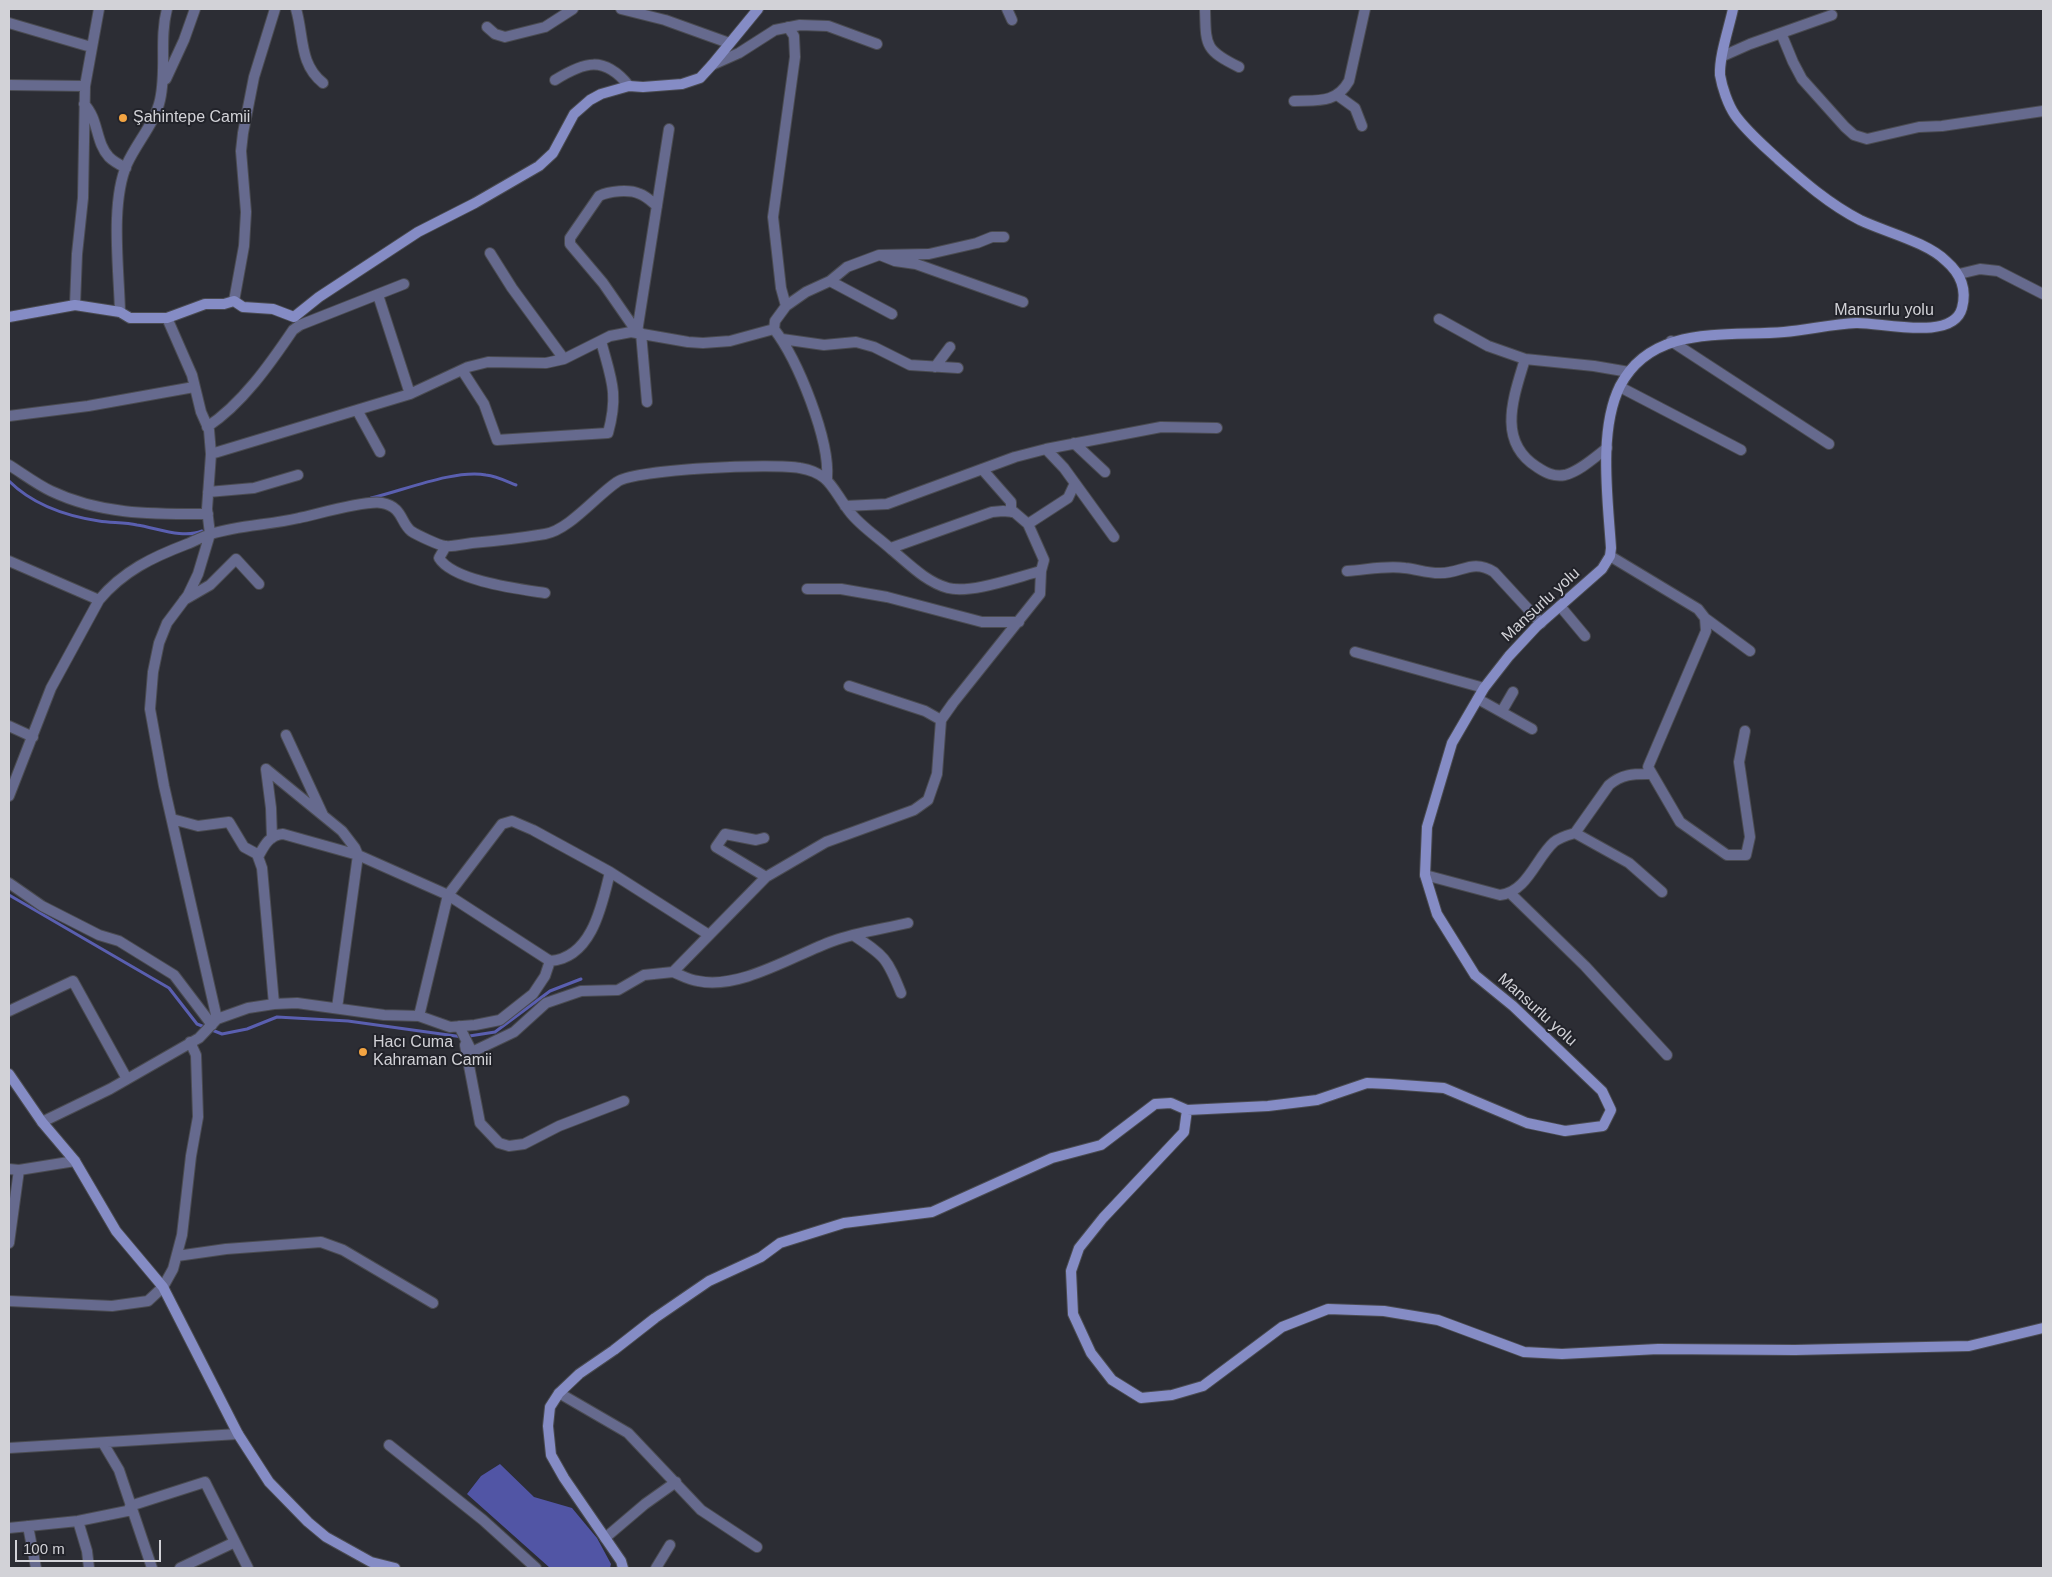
<!DOCTYPE html>
<meta charset="utf-8">
<style>
body{margin:0}
#map{position:relative;width:2052px;height:1577px;overflow:hidden;background:#2c2d34;font-family:Arial,sans-serif}
canvas{display:block}
.frame{position:absolute;inset:0;border:10px solid #d2d2d7;pointer-events:none}
.scale{position:absolute;left:15px;top:1540px;width:146px;height:22px;box-sizing:border-box;border:2px solid #d2d2d7;border-top:0;padding-left:6px;font-size:15px;line-height:18px;white-space:nowrap;color:#d2d2d7;-webkit-text-stroke:4px #22232a;paint-order:stroke}
</style>
<div id="map">
<canvas width="2052" height="1577"></canvas>
<div class="frame"></div>
<div class="scale">100 m</div>
</div>
<script>
const g = document.querySelector('canvas').getContext('2d');
g.lineJoin = 'round';
function paint(path, color) { g.fillStyle = color; g.fill(path, 'evenodd'); }
function stroke(path, color, width, dash) { g.strokeStyle = color; g.lineWidth = width; g.lineCap = dash ? 'butt' : 'round'; g.setLineDash(dash || []); g.stroke(path); }
function drawText(font, color, halo, rows, align = 'center') {
  g.font = font + ' Arial,sans-serif'; g.lineWidth = 4; g.setLineDash([]); g.textBaseline = 'middle'; g.strokeStyle = halo; g.fillStyle = color; for (const [text, x, y, turn = 0] of rows) {
    g.save(); g.translate(x, y); g.rotate((+turn || 0) * Math.PI / 180); g.textAlign = isNaN(turn) ? turn : align; if (halo) g.strokeText(text, 0, 0); g.fillText(text, 0, 0); g.restore();
  }
}
paint(new Path2D(`
 M500,1464l34,33 38,11 25,30 14,26 -1,4h-60l-83,-74 14,-18z`), '#5155a5');
stroke(new Path2D(`
 M9,481c24,24 57,35 90,40 12,2 26,1 38,4 20,3 46,14 65,6
 M371,498c31,-7 84,-29 115,-23 10,1 20,6 30,10
 M9,895l160,93 28,36 25,10 25,-5 30,-12 71,4 115,16 32,-5 55,-41 31,-12`), '#5a5fb0', 3);
const street = new Path2D(`
 M296,9c8,27 3,55 27,74
 M621,9l44,11 64,23
 M1007,9l5,11
 M1205,9c1,36 -1,41 34,58
 M9,23l82,24
 M487,27l8,7 10,3 40,-10 28,-18
 M1781,33l12,29 9,17 43,48 9,8 13,4 52,-12 23,-1 101,-15
 M1723,56l27,-12 82,-29
 M712,65l27,-12 36,-23 25,-5 28,1 49,18
 M166,79l18,-39 11,-31
 M555,80c29,-18 49,-25 74,6
 M9,85l76,1
 M1337,95l18,13 7,18
 M1294,101c23,-1 42,3 55,-20l16,-72
 M84,104c15,15 11,38 25,53 5,5 11,8 17,11
 M657,206c-5,-4 -11,-10 -17,-12 -11,-5 -31,-3 -41,2l-29,42v6l33,39 34,49 32,-203
 M490,253l22,35 52,71
 M880,255l15,6 21,3 107,38
 M1959,274l21,-5 18,2 45,23
 M830,281l62,33
 M378,295l32,99
 M234,301l10,-55 2,-34 -5,-61 2,-18 11,-56 21,-68
 M75,305l2,-51 6,-56 2,-112 14,-77
 M786,306l-5,-18 -8,-71 22,-160 -1,-21 -6,-9
 M120,312c-1,-43 -10,-109 7,-148 10,-22 28,-41 33,-64 7,-31 -1,-61 7,-91
 M167,318l25,57 9,37 8,18 2,24 -4,55 3,25 -12,40 -10,21 -21,28 -8,20 -6,29 -3,37 14,77 53,233
 M1439,319l49,27 37,13 69,7 35,6
 M774,329l1,-8 11,-15 20,-14 24,-11 17,-14 32,-12 50,-1 48,-11 15,-6h12
 M641,333l6,69
 M782,339l42,6 32,-3 18,5 36,18 48,3
 M1671,341l158,103
 M1525,359c-11,37 -29,82 12,108 9,6 17,10 28,8 15,-4 30,-18 42,-27
 M935,367l15,-20
 M462,370l22,34 13,36 111,-7c11,-40 3,-54 -7,-92
 M1620,387l121,63
 M357,410l23,42
 M9,416l79,-10 106,-19
 M207,427c35,-23 63,-63 86,-97l7,-5 104,-41
 M1074,443l31,29
 M1046,449l18,19 50,69
 M211,454l199,-60 58,-27 20,-5 58,1 18,-4 46,-23 21,-4 57,10 15,1 27,-2 44,-12c24,31 56,111 53,149
 M9,465c13,8 27,19 42,26 50,24 103,23 157,23
 M982,469l29,33v10
 M208,492l46,-4 44,-13
 M845,506l42,-2 128,-47 31,-8 115,-22 56,1
 M1028,524l40,-26 7,-15
 M446,546l-7,12c14,23 80,31 106,35
 M1610,556l88,53 7,9 1,13 -58,136 32,55 47,33h19l4,-18 -11,-75 6,-31
 M9,561l90,39 -48,88 -42,108
 M1347,571c19,-1 39,-6 58,-3 11,1 22,5 34,5 22,1 33,-15 55,-1l47,51
 M807,589h34l46,8 95,25h37
 M99,600c24,-29 54,-43 88,-56 8,-3 16,-8 24,-10 28,-9 59,-9 88,-16 19,-4 67,-18 83,-15 21,4 18,19 29,28 6,4 27,14 34,15 8,1 19,-2 27,-3 24,-2 49,-5 73,-9 24,-4 51,-38 72,-52 18,-13 157,-19 183,-14 30,5 32,21 49,43 11,15 29,26 43,39 17,14 34,32 56,38 23,6 69,-11 93,-17
 M184,600l26,-15 26,-26 23,25
 M1560,606l25,30
 M1705,618l45,33
 M1355,652l129,36
 M849,686l76,25 16,9
 M1478,699l54,30
 M1502,711l11,-19
 M9,726l24,11
 M286,735l37,80
 M266,769l76,62 13,17 3,7 -21,153
 M266,769l5,39 1,30
 M172,819l26,7 31,-4 15,25 13,7 5,14 12,136
 M1575,833l34,-48c14,-12 26,-11 43,-11
 M764,838l-8,2 -31,-6 -9,13 50,30
 M258,857c6,-11 11,-22 25,-23l75,21 90,40 102,66
 M610,872l99,63
 M1425,875l75,20c27,-3 36,-37 54,-53 6,-5 14,-7 21,-9l54,30 33,29
 M9,883l33,23 57,29 20,6 55,34 38,50
 M1510,893l75,73 82,89
 M853,935c32,21 34,23 48,58
 M673,972c8,3 16,8 25,9 42,9 96,-26 135,-40 24,-9 50,-12 75,-18
 M9,1011l64,-30 54,98
 M459,1026l13,26 42,-20 32,-29 35,-12 37,-1 26,-15 29,-3 93,-95 60,-35 88,-32 14,-10 9,-26 4,-54 12,-17 87,-109 1,-23 3,-11 -16,-36 -14,-12 -11,-1 -11,1 -101,36
 M465,1045l15,78 19,20 10,3 15,-2 35,-18 65,-25
 M42,1122l68,-33 89,-51 18,-19 31,-11 26,-4 23,-1 87,12 35,1 31,11 25,-2 25,-5 33,-26 12,-18 5,-15c42,-3 52,-56 60,-89l-77,-42 -21,-9 -10,3 -54,71 -29,121
 M9,1169l10,1 56,-9
 M9,1243l10,-73
 M177,1256l49,-7 95,-7 22,8 90,53
 M9,1301l103,5 36,-5 15,-14 10,-18 9,-34 9,-79 7,-39 -2,-62 -6,-13
 M559,1393l69,40 73,77 56,37
 M103,1443l16,27 33,98
 M389,1445l94,75 53,48
 M9,1448l229,-14
 M130,1506l75,-24 43,86
 M78,1521l9,30 2,17
 M28,1526l8,42
 M9,1528l69,-7 54,-11
 M605,1538l40,-34 31,-22
 M180,1568l55,-26
 M656,1568l14,-23`);
const secondary = new Path2D(`
 M9,317l66,-12 45,7 10,6h37l38,-14h19l10,-3 9,6 30,2 21,8 25,-20 99,-65 57,-29 64,-37 14,-13 21,-39 16,-14 11,-6 28,-8 14,1 39,-3 18,-6 12,-13 46,-56
 M9,1074l33,48 33,39 41,70 47,56 75,147 31,48 39,40 18,15 45,25 24,6
 M1187,1110l81,-4 49,-6 50,-17 22,1 55,4 83,35 38,8 38,-5 8,-16 -9,-19 -89,-85 -38,-31 -38,-61 -12,-39 2,-48 25,-84 32,-55 25,-32 27,-29 66,-58 8,-13 1,-8c-3,-48 -13,-118 9,-162 32,-62 106,-49 164,-54 24,-2 48,-8 72,-9 25,-1 97,19 106,-15 5,-19 -2,-35 -16,-47 -19,-19 -61,-29 -86,-41 -31,-16 -56,-38 -81,-60 -15,-14 -32,-28 -44,-45 -7,-10 -13,-28 -15,-40 -1,-19 9,-47 13,-66
 M623,1568l-2,-7 -57,-83 -13,-23 -3,-29 2,-19 9,-14 20,-19 35,-24 41,-32 54,-37 52,-24 19,-14 64,-20 88,-11 120,-54 49,-13 54,-41 16,-1 16,7 -3,22 -81,86 -24,30 -8,23 2,43 18,39 21,27 29,18 31,-3 31,-9 79,-59 46,-18 56,2 54,9 86,32 38,2 96,-5 137,1 174,-4 74,-18`);
stroke(street, '#4a4b51', 12);
stroke(secondary, '#4a4b51', 12);
stroke(street, '#666a8e', 10);
stroke(secondary, '#858cc5', 10);
for (const [x, y, r, color] of [
 [123,118,5,"#f3a442"],
 [363,1052,5,"#f3a442"]
]) { const dot = new Path2D(); dot.arc(x, y, r, 0, 2 * Math.PI); g.fillStyle = color; g.fill(dot); stroke(dot, '#22232a', 2); }
drawText('16px', '#d2d2d7', '#22232a', [
 ["Şahintepe Camii",133,118],
 ["Hacı Cuma",373,1043],
 ["Kahraman Camii",373,1061]
], 'left');
drawText('16px', '#d2d2d7', '#22232a', [
 ["Mansurlu yolu",1884,311],
 ["Mansurlu yolu",1541,605,-43],
 ["Mansurlu yolu",1537,1010,42]
]);
</script>
